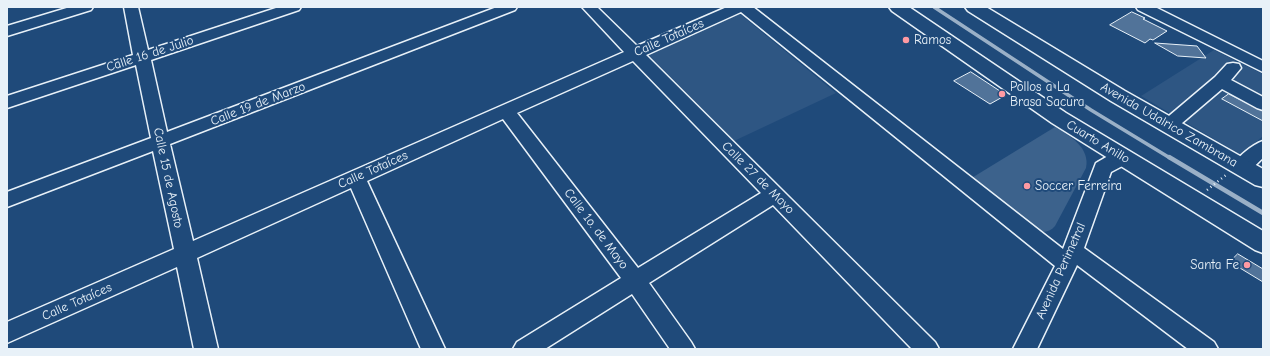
<!DOCTYPE html>
<meta charset="utf-8">
<style>
body{margin:0}
#map{position:relative;width:1270px;height:356px;overflow:hidden;background:#1f4a7a;font-family:"Comic Neue",sans-serif}
canvas{display:block}
.frame{position:absolute;inset:0;border:8px solid #e8f1f8;pointer-events:none}
</style>
<div id="map">
<canvas width="1270" height="356"></canvas>
<div class="frame"></div>
</div>
<script>
const g = document.querySelector('canvas').getContext('2d');
g.lineJoin = 'round';
function paint(path, color) { g.fillStyle = color; g.fill(path, 'evenodd'); }
function stroke(path, color, width, dash) { g.strokeStyle = color; g.lineWidth = width; g.lineCap = dash ? 'butt' : 'round'; g.setLineDash(dash || []); g.stroke(path); }
function drawText(font, color, halo, rows, align = 'center') {
  g.font = font + ' "Comic Neue",sans-serif'; g.lineWidth = 4; g.setLineDash([]); g.textBaseline = 'middle'; g.strokeStyle = halo; g.fillStyle = color; for (const [text, x, y, turn = 0] of rows) {
    g.save(); g.translate(x, y); g.rotate((+turn || 0) * Math.PI / 180); g.textAlign = isNaN(turn) ? turn : align; if (halo) g.strokeText(text, 0, 0); g.fillText(text, 0, 0); g.restore();
  }
}
paint(new Path2D(`
 M740,14l96,79 -102,48 -89,-87z
 M1214,50l49,24v62l-22,19 -100,-59z`), '#2e5683');
paint(new Path2D(`
 M1055,127c16,9 35,21 31,41l-31,58c-5,6 -11,7 -19,5l-66,-52z`), '#3c628c');
stroke(new Path2D(`
 M934,7l157,103 79,48`), '#9ab0c7', 3.5);
stroke(new Path2D(`
 M1169,157l94,56`), '#9ab0c7', 4.5);
const building = new Path2D(`
 M1132,12l13,6 -2,1 24,12 -14,9 -3,-1 -5,4 -35,-18z
 M1155,43l42,3 9,12 -28,-2z
 M971,72l35,23 -16,9 -36,-23z
 M1229,94l34,17v10l-41,-22z
 M1238,254l25,15v13l-33,-20z`);
paint(building, '#517399');
stroke(building, '#e8f1f8', 1);
const minor = new Path2D(`
 M70,7h23l-2,3 -84,26v-10z
 M124,7h14l10,43 131,-43h22l-2,3 -148,50 16,72 330,-125h20l-2,3 -345,134 23,97 431,-189 -42,-45h15l40,39 90,-39h26l310,242 33,-86c11,-6 21,-14 34,-11l2,5 -2,5 -19,10 -27,76 130,94 4,7h-30l-111,-84 -40,84h-24l42,-83 -314,-254 -95,43 289,287 4,7h-27l-139,-144 -124,78 42,59 4,7h-25l-38,-55 -87,55h-32l4,-7 104,-64 -118,-159 -136,62 78,168h-24l-70,-161 -154,70 21,91h-24l-17,-82 -170,76v-21l167,-73 -21,-98 -146,56v-15l144,-54 -15,-73 -129,43v-12l126,-41zM633,61l128,132 -123,75 -121,-155z
 M1136,7h19l108,54v11l-125,-62z
 M1233,63l6,1 2,4 -10,12 32,17v13l-6,-2 -35,-19 -47,40 -6,2 -6,-2 -3,-4 3,-4 52,-44 12,-13z
 M1263,141v17c-10,9 -15,18 -29,14l-2,-5c5,-10 20,-22 31,-26z`);
const highway = new Path2D(`
 M889,7h20l157,106 197,118v22l-8,-3 -203,-127 -160,-112z
 M965,7h21l139,84 138,78v18l-8,-2 -144,-84 -143,-90z`);
stroke(minor, '#e8f1f8', 3);
stroke(highway, '#e8f1f8', 3);
stroke(new Path2D(`
 M1207,190l19,-15`), '#e8f1f8', 2.5, [1, 3.5]);
paint(minor, '#1f4a7a');
paint(highway, '#1f4a7a');
for (const [x, y, r, color] of [
 [906,40,4,"#ff9aa2"],
 [1002,94,4,"#ff9aa2"],
 [1027,186,4,"#ff9aa2"],
 [1247,265,4,"#ff9aa2"]
]) { const dot = new Path2D(); dot.arc(x, y, r, 0, 2 * Math.PI); g.fillStyle = color; g.fill(dot); stroke(dot, '#1f4a7a', 1.5); }
drawText('13px', '#e8f1f8', '#1f4a7a', [
 ["Calle Totaíces",669,38,-24],
 ["Calle 16 de Julio",150,54,-18],
 ["Calle 19 de Marzo",258,104,-21],
 ["Avenida Udalrico Zambrana",1169,125,30],
 ["Cuarto Anillo",1098,142,31],
 ["Calle Totaíces",373,170,-24],
 ["Calle 15 de Agosto",168,178,78],
 ["Calle 27 de Mayo",758,178,45],
 ["Calle 1o. de Mayo",596,229,53],
 ["Avenida Perimetral",1061,271,-66],
 ["Calle Totaíces",77,302,-24]
]);
drawText('13px', '#e8f1f8', '#1f4a7a', [
 ["Ramos",914,40],
 ["Pollos a La",1010,87],
 ["Brasa Sacura",1010,102],
 ["Soccer Ferreira",1035,186],
 ["Santa Fe",1239,265,"right"]
], 'left');
</script>
